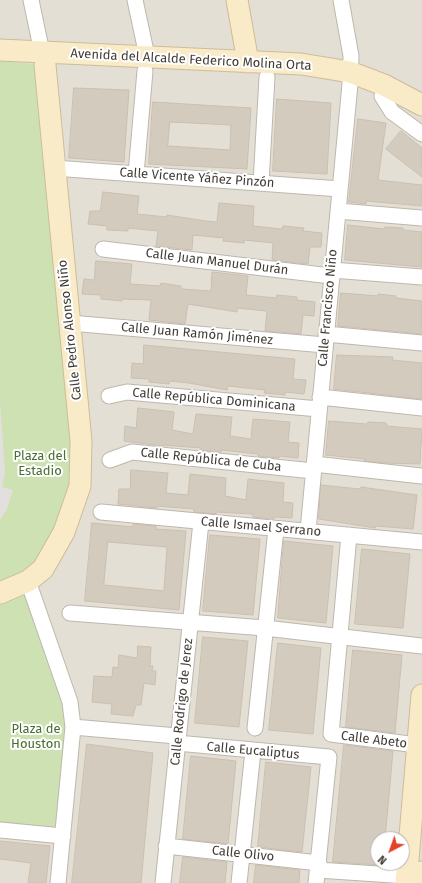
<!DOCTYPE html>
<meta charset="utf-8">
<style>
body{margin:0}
#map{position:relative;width:422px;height:883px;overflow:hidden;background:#f1ede5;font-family:"Fira Sans",sans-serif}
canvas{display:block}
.north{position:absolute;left:370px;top:831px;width:40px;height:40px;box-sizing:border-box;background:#fff;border:1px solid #b4b1af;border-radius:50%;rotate:221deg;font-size:11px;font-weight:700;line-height:16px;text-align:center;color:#433d36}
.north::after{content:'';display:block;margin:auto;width:14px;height:18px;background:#e4402a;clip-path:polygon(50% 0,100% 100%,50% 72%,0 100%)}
</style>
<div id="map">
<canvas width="422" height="883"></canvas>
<div class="north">N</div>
</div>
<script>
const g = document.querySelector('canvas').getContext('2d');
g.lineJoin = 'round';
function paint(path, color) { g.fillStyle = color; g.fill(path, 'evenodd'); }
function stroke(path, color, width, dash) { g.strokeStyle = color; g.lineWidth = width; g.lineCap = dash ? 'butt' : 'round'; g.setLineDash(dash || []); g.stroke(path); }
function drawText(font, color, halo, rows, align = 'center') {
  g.font = font + ' "Fira Sans",sans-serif'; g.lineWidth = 4; g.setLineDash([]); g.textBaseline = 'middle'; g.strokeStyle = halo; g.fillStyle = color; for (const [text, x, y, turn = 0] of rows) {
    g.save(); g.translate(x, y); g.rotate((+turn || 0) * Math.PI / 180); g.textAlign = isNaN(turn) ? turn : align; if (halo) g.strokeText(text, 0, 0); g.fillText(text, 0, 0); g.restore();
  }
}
paint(new Path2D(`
 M0,0h422v883h-422zM378,839h24v24h-24z`), '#e4dfd4');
paint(new Path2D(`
 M0,61l45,4 35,421 -52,95 42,121 -7,134 -63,-6z`), '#cde1b2');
paint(new Path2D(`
 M0,401l5,72 -3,14 11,3 -6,19 -7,11z`), '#e2e0dd');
const building = new Path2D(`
 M74,88l55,2 -5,72 -55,-4z
 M277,99l54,4 -4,71 -54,-3z
 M153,102l98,6 -4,61 -98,-5zM170,122l61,3 -1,25 -62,-4z
 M358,119l28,4 -8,57 44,5v21l-56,-5v3l-17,-2z
 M401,131l21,17v29l-36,-28z
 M103,192l36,4 -2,18 30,3v-2l39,6 11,1 2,-19 35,3 -1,20 29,3 1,-3 21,2 -1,3 19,2 -1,14h-11l-2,17 -36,-4 1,-17 -29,-3v3l-21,-2 1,-3 -31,-3 -1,15 -36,-4 2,-15 -30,-3v3l-21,-1v-4l-19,-2 2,-13h10z
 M348,225l36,4 1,-2 18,1v2l19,2v35l-77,-7z
 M96,261l36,3 -2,20 30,2 1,-3 20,3v3l30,2 1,-19 36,4 -2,19 30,3 1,-3 20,2v3l18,2 -1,14 -11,-1 -2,19 -36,-3 2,-20 -30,-3v4l-49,-8 -3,20 -36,-4 2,-20 -29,-1v2l-21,-2v-4l-19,-1 2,-15 10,1z
 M341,293l37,3v-2l18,2v2l26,3v33l-84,-8z
 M144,345l151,14 -2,20 13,1 -2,14 -19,-2v3l-21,-2 1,-3 -37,-4 -1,4 -38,-7 -19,-2 -1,3 -20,-2v-3l-18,-1 1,-15 11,1z
 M337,355l56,2 -1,3 30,3v36l-88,-10z
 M138,408l36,4 -2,18 21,4 3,-20 36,3 -2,19 21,3 2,-20 37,3 -2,20 11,1 -1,15 -19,-2v2l-21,-2v-2l-37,-4v2l-21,-2 1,-2 -38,-3v1l-39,-5 1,-15 11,2z
 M329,421l38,3 1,-2 18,1 1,3 35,3 -2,35 -37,-1 -19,-2 1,-2 -39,-4z
 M131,470l37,3 -2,20 22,2 2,-21 36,4 -1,18 21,4 2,-21 36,4 -1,19 10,1 -1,15 -18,-1v2l-21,-2v-3l-37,-2v2l-22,-2v-3l-37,-3v2l-39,-4 1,-15h11z
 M321,485l39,4 1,-2 56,8 -4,34 -37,-3 -1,2 -56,-9z
 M92,523l41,4v-3l23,2v3l30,2 -7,79 -94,-9zM108,542l59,5 -3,44 -60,-6z
 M210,535l50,4 -7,76 -50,-4z
 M284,541l49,5 -7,77 -48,-5z
 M362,549l48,5 -7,74 -48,-4z
 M203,637l45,4 -9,86 -44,-4z
 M278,643l43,5 -8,86 -44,-4z
 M138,646l13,1 -1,19h3l-1,5h4l-1,14 -11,-2 -3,22h-5l-3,11 -22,-2 1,-10 -20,-2 2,-26 18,1 1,-10 5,1 1,-13 18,3z
 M353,650l49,5 -7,78 -49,-6z
 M87,744l66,9 -12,130h-69z
 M344,745l49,6 -8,88h-7v24h4v2l-49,-3z
 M191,756l45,5 -8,83 -45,-5z
 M266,762l45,5 -9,85 -44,-5z
 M0,841l50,5 -4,37h-18l3,-20 -31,-4z
 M183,857l44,5 -2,21h-45z
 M256,865l44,5 -1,13h-45z`);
paint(building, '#d4cbbf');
stroke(building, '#cbc0b0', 1);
const street = new Path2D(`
 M31,0l13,62
 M135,0l12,56
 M382,96l10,16 30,22
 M54,168l286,21
 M136,174l9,-103
 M261,183l6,-106
 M338,211l84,7
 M103,249l228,27
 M332,270l90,7
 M70,323l255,22
 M326,334l96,9
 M109,396l18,-4 192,17
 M320,397l102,11
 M110,460l22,-8 181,19
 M314,464l108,12
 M101,512l321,30
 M308,531l42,-447 1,-28 -10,-56
 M349,535l-18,199 86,11
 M28,581l42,121 3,25 -15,156
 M70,613l195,15 157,18
 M73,727l104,9
 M255,728l21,-199
 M177,743l152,14 -13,126
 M0,830l63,6
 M166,846l153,17
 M318,870l89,6
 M163,883l38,-361
 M239,883l14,-132`);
const secondary = new Path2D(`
 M237,0l11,62
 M0,50l301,14 49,8 34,13 38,20
 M0,593l28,-12 15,-12 21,-37 16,-46 1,-45 -36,-376
 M406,883l16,-188
 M421,883l1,-11`);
stroke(street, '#beb7ac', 17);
stroke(secondary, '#ccbd99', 23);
stroke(street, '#fff', 15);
stroke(secondary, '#f9ebc8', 21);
drawText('13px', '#433d36', '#fff', [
 ["Avenida del Alcalde Federico Molina Orta",191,60,3],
 ["Calle Vicente Yáñez Pinzón",197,178,4],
 ["Calle Juan Manuel Durán",217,262,7],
 ["Calle Francisco Niño",328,308,-85],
 ["Calle Pedro Alonso Niño",70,330,-96],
 ["Calle Juan Ramón Jiménez",197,334,5],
 ["Calle República Dominicana",214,400,5],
 ["Calle República de Cuba",211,460,6],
 ["Calle Ismael Serrano",261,527,5],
 ["Calle Rodrigo de Jerez",182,702,-84],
 ["Calle Abeto",374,740,7],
 ["Calle Eucaliptus",253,751,5],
 ["Calle Olivo",243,854,6]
]);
drawText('13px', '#496e2f', '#fff', [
 ["Plaza del",40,456],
 ["Estadio",40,471],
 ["Plaza de",36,729],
 ["Houston",36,744]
]);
</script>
